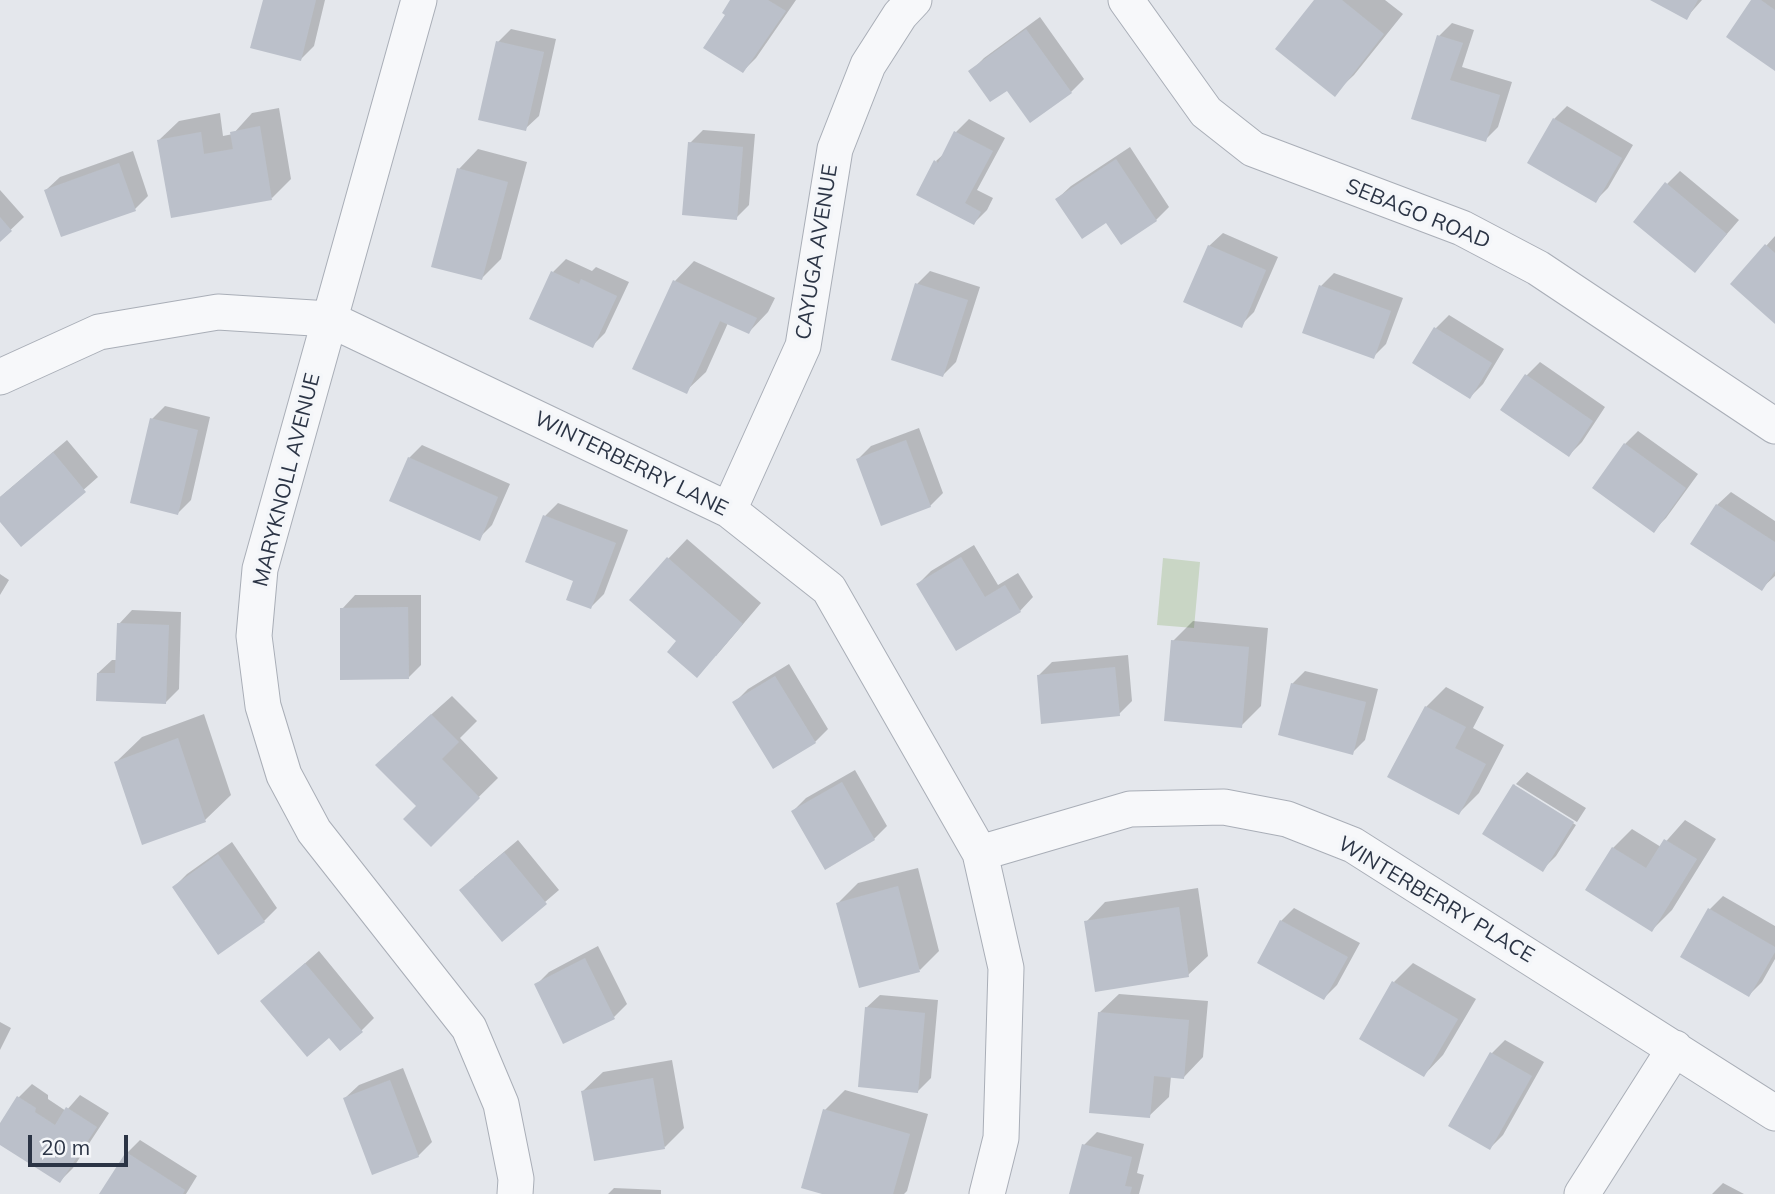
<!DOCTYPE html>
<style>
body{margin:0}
#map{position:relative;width:1775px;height:1194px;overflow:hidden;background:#e4e7ec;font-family:Mulish,sans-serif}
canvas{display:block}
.scale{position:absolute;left:28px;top:1135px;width:100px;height:32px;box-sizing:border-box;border:4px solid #2b3445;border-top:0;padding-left:9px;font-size:21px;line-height:24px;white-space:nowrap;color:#2b3445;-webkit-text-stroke:5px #f4f6f9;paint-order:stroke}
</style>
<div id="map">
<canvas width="1775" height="1194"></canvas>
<div class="scale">20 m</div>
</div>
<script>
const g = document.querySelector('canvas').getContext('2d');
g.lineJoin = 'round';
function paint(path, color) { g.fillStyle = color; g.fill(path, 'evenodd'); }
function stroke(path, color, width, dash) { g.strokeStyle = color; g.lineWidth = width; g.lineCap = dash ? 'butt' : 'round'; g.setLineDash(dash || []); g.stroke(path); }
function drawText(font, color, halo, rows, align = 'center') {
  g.font = font + ' Mulish,sans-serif'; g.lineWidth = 7; g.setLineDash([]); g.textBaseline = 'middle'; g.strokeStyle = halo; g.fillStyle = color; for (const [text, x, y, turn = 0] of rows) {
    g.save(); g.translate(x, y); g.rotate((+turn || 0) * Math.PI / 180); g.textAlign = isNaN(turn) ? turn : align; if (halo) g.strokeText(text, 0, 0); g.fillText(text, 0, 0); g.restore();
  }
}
paint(new Path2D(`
 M1163,558l37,4 -6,66 -37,-3z`), '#c9d6c5');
paint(new Path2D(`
 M264,0h61l-11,46 -13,13z
 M732,0h64l-40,58 -13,13 -16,-57z
 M1317,0h68l18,14 -49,61 -20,19z
 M1653,0h49l-16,18z
 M1753,0h22v69z
 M1040,17l44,62 -13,13 -64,-4 -36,-17 13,-13z
 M1452,23l22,7 -12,37 50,15 -14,45 -13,13 -72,-22 26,-82z
 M511,29l45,10 -17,77 -14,13 -27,-87z
 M1567,106l66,39 -25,43 -13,13 -41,-82z
 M279,108l12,71 -19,19 -113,-58 20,-19 41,-8 3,23 10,-2 19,-21z
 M969,119l36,19 -28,52 16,8 -6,12 -13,13 -38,-62 10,-9 10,-20z
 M703,130l52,4 -6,71 -13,13 -46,-75z
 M1130,147l39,60 -13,13 -49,1 -50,-22 14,-13z
 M478,149l49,13 -26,97 -19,19 -23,-109z
 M133,151l15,45 -13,13 -89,-19 14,-13z
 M1680,171l59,49 -44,51 -28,-87z
 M0,190l24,27 -24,23z
 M1223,233l55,24 -24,55 -13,13 -32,-79z
 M1775,236v85l-43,-37z
 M566,259l26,12 4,-4 33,15 -24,51 -13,13 -39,-74z
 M694,261l81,37 -7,14 -19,20 -21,-9 -22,49 -20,19 -51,-23 40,-87z
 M930,271l50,16 -24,75 -13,13 -26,-91z
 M1334,273l69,25 -17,46 -13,13 -52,-71z
 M1449,315l55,34 -21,35 -13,13 -56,-35 22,-34z
 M1540,362l65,45 -23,35 -13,13 -66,-46 24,-34z
 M165,406l45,11 -19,83 -13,13 -26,-94z
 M919,428l24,65 -13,13 -72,-47 13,-13z
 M1638,431l60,43 -32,44 -13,13 -59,-43 31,-44z
 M67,440l31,37 -77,68 -21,-26v-22z
 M422,445l88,39 -18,41 -13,13 -70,-80z
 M1731,492l44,29v55l-13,12 -69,-44 24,-39z
 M558,503l70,27 -24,64 -13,13 -46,-91z
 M687,539l74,64 -45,53 -37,-15 -11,-82z
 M974,545l24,40 20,-12 15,24 -13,14 -102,-27 13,-13z
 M0,574l9,6 -9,15z
 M355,595h66v70l-13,13 -66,-69z
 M132,610l49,2 -2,77 -13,13 -68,-29 14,-13h5l2,-36z
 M1193,621l75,7 -7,78 -20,20 -68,-85z
 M1128,655l4,46 -13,13 -81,-38 14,-14z
 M789,664l39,65 -13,13 -80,-40 13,-13z
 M1305,671l73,18 -13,51 -13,13 -60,-69z
 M1446,687l38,20 -11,21 31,17 -25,48 -20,20 -33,-106z
 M452,696l25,25 -17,17 38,40 -67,66 -34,-99z
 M204,714l27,81 -26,25 -62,23 -27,-81 26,-25z
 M855,770l32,56 -13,13 -81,-28 13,-13z
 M1527,772l59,36 -9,14 -61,-38z
 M1515,784v3l61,38 -20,31 -13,13 -58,-36z
 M1685,820l31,19 -44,71 -20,20 -39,-82 19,-19 29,18z
 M518,840l41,50 -57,49 -28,-62z
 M232,842l45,66 -13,13 -90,-34 13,-13z
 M918,868l21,83 -19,19 -82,-67 20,-20z
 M1198,888l10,68 -20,19 -102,-53 19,-20z
 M1723,896l52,30v33l-13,23 -13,13 -67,-39 28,-47z
 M1294,908l66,35 -23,42 -13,13 -43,-77z
 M598,946l29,58 -13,13 -78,-32 13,-13z
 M319,951l55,67 -13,13 -99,-30z
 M1413,963l63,36 -33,56 -19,20 -30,-93z
 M1119,994l89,7 -5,56 -19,20 -13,-1 -2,21 -20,19 -50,-103z
 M880,995l58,5 -7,78 -13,13 -52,-83z
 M0,1022l11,6 -11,22z
 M1505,1040l39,22 -41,73 -13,13 2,-95z
 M672,1060l12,68 -19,19 -82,-56 20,-19z
 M403,1068l29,74 -14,14 -73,-58 14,-13z
 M32,1084l16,11v4l18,12 14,-16 29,18 -36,55 -13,13 -60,-38v-17l19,-29z
 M845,1090l83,24 -21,77 -3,3h-76l-3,-84z
 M1097,1132l47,12 -7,29 7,2 -5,19h-68l13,-49z
 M140,1140l57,36 -11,18h-85l26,-41z
 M1723,1183l21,11h-32z
 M614,1188l47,2v4h-53z`), '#0003');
paint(new Path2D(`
 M263,0h53l-15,61 -51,-13z
 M730,0h38l18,11 -43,62 -40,-25 22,-33 -3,-2z
 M1314,0h28l42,34 -49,63 -60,-48z
 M1650,0h48l-11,20z
 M1751,0h10l14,10v61l-49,-34z
 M1026,29l46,64 -42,30 -23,-32 -17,11 -22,-31z
 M1437,35l26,8 -13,37 50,15 -14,47 -75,-23z
 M496,41l48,11 -18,79 -48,-11z
 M1553,118l69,40 -26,45 -69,-40z
 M260,126l12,74 -101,18 -14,-78 44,-8 3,22 29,-5 -3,-17z
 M954,131l39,20 -28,52 16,9 -7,13 -58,-30 18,-35 4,3z
 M688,142l55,5 -6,73 -55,-5z
 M1116,159l41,62 -36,24 -15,-22 -24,16 -27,-40z
 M119,163l17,48 -75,26 -17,-47z
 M457,168l51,14 -26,98 -51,-13z
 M1665,182l62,52 -32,39 -62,-51z
 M0,217l12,14 -12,11z
 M1765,244l10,9v71l-45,-40z
 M1208,245l58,25 -24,58 -59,-26z
 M551,271l28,13 2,-5 36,17 -24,52 -64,-29z
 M673,280l84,38 -8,16 -29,-13 -33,73 -55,-25z
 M915,283l53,17 -25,77 -52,-17z
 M1319,285l72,26 -17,48 -72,-26z
 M1434,327l58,36 -22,36 -58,-36z
 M1525,374l68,47 -24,36 -69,-47z
 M150,418l48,12 -20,85 -48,-12z
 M906,440l25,67 -50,19 -25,-67z
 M1624,443l62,45 -32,45 -62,-45z
 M53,452l33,40 -65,55 -21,-25v-25z
 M408,457l90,40 -18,44 -91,-40z
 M1716,504l59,38v29l-13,20 -72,-47z
 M543,515l73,28 -25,66 -25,-9 7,-19 -48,-19z
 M667,557l76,67 -46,54 -30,-26 9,-11 -47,-41z
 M961,557l24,40 20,-12 16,27 -65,39 -40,-67z
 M408,607l1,72 -69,1v-72z
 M117,623l52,2 -3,79 -70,-3 1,-28h18z
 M1171,640l78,7 -7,81 -78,-7z
 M1115,667l5,49 -79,8 -4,-49z
 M775,676l41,67 -43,26 -41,-67z
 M1291,683l75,19 -13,53 -75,-20z
 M1425,706l41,21 -11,21 31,16 -27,51 -72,-38z
 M431,714l28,28 -17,17 38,39 -49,49 -28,-28 13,-13 -41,-41z
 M178,738l28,84 -64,23 -28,-83z
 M842,782l33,58 -50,30 -34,-59z
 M1513,784l61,38 -31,50 -61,-38z
 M1664,839l33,20 -45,73 -67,-42 27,-43 34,21z
 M504,852l43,52 -45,38 -43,-52z
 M218,854l47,68 -47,33 -46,-68z
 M898,886l22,86 -61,16 -23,-85z
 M1179,907l10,70 -94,15 -11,-71z
 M1708,908l67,39v5l-26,45 -69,-40z
 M1280,920l68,37 -24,43 -67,-37z
 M585,958l30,61 -52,25 -29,-60z
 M305,963l58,69 -23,19 -11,-13 -22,19 -47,-56z
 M1392,981l66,38 -34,58 -65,-38z
 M865,1007l60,6 -7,80 -60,-6z
 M1098,1012l91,8 -5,59 -30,-3 -4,42 -61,-5z
 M1490,1052l42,24 -42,74 -42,-24z
 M653,1078l12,71 -71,12 -13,-70z
 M390,1080l29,77 -47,18 -29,-77z
 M17,1096l19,12 -1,4 20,13 11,-18 31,20 -37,56 -60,-38v-22z
 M823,1109l87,25 -17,60h-71l-21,-6z
 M1082,1144l50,13 -7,29 7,1 -2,7h-61z
 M126,1152l59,38 -2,4h-84z`), '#bbc0ca');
const minor = new Path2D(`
 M419,0l-159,569 -6,67 9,70 21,69 30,56 155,197 32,76 15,75 -1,15
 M1126,0l80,112 47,37 209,79 76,40 237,158
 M0,377l99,-45 119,-20 111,7 400,191 100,79 151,264 26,115 -5,170 -14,56
 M729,510l74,-164 32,-197 33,-84 32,-50 14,-15
 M980,853l150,-44 94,-2 63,12 66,26 422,268
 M1582,1194l93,-146`);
stroke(minor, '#a9aeb7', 37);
stroke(minor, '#f7f8fa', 35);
drawText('21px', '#2b3445', '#f4f6f9', [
 ["SEBAGO ROAD",1418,214,22],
 ["CAYUGA AVENUE",817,252,-81],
 ["WINTERBERRY LANE",631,464,26],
 ["MARYKNOLL AVENUE",287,480,-76],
 ["WINTERBERRY PLACE",1436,900,31]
]);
</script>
